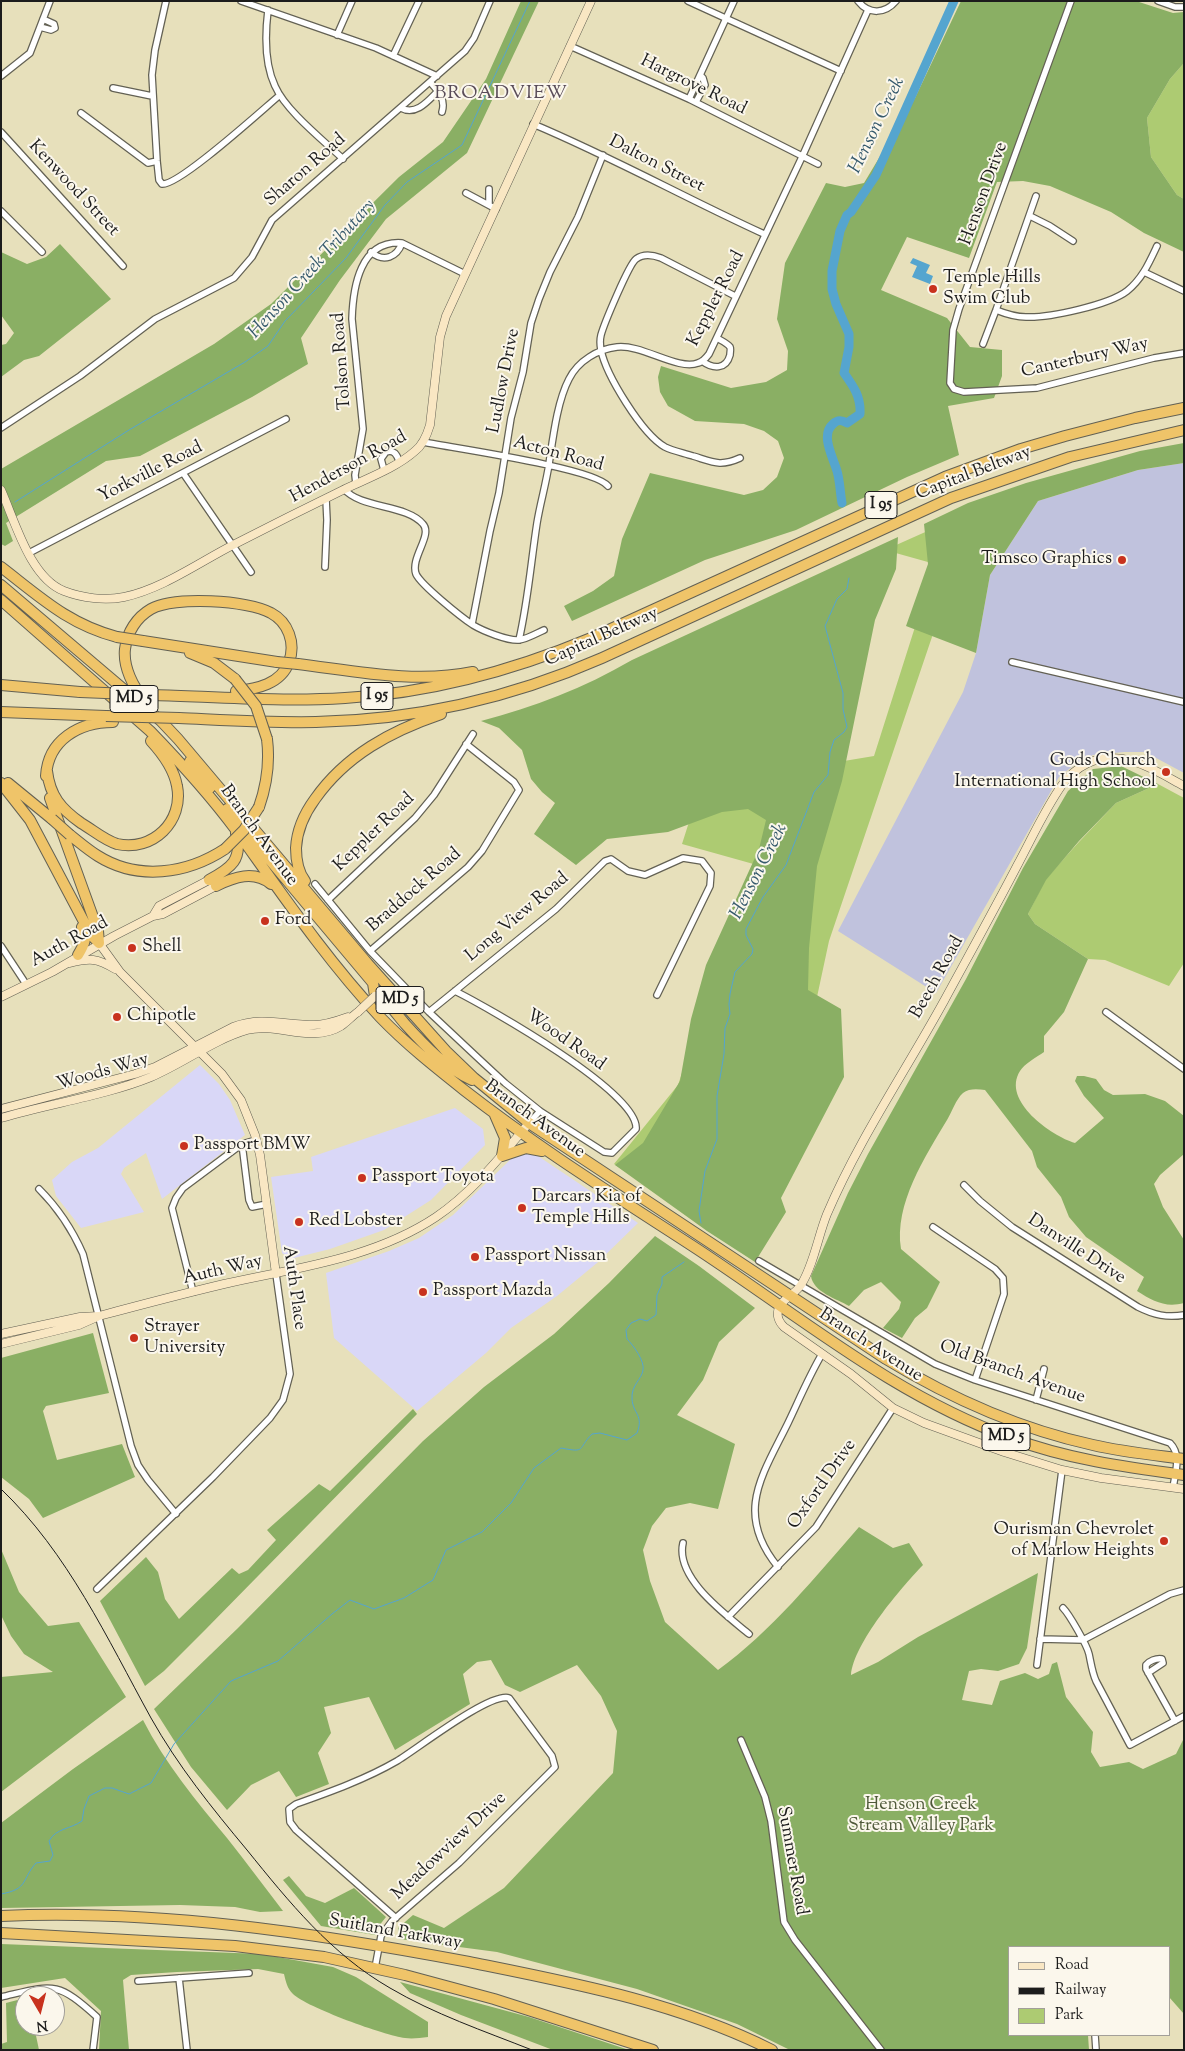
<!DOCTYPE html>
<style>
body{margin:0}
#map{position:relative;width:1185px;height:2051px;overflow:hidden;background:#e7e0bb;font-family:"Sorts Mill Goudy",serif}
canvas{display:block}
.frame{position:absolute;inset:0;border:2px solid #1c1c1c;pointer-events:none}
.legend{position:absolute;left:1008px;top:1946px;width:162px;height:90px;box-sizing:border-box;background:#fbf7ec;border:1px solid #a29f99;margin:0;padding:6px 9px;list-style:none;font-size:15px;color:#1c1c1c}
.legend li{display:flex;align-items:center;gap:10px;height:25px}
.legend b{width:25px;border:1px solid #a29f99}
.north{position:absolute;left:15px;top:1986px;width:50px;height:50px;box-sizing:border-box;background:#fbf7ec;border:1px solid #a29f99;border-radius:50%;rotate:172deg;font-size:14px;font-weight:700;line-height:20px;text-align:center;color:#1c1c1c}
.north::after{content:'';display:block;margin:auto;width:18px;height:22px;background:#c8321e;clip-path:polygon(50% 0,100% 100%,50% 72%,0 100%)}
</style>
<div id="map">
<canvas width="1185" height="2051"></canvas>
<div class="frame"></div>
<ul class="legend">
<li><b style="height:6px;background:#f9e7c3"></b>Road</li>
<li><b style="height:6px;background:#1c1c1c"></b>Railway</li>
<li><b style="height:14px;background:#adcb72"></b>Park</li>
</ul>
<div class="north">N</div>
</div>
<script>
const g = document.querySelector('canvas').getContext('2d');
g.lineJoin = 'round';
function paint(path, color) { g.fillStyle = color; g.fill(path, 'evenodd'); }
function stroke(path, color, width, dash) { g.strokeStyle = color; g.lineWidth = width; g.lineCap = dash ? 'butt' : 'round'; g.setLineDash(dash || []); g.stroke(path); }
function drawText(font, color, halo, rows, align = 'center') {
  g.font = font + ' "Sorts Mill Goudy",serif'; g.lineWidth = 4; g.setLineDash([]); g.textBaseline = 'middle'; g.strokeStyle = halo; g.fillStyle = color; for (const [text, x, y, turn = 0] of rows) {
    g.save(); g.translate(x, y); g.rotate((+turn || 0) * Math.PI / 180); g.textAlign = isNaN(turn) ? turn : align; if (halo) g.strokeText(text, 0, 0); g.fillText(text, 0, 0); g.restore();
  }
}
paint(new Path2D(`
 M200,1065l19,19 11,16 15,35 -83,64 -16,-46 -22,15 -3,6 23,38 -63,16 -25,-32 -4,-16 20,-18 26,-14z
 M455,1108l28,21 2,16 -54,55 -47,30 -54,19 -40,10 -8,-6 -11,-76 42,-6 -2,-14z
 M532,1152l106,71 -41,40 -40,33 -46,32 -25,25 -69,58 -83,-73 -8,-65 63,-22 30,-13 34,-23 58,-56z`), '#d9d7f7');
paint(new Path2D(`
 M1184,463v310l-39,-21h-21l-31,3 -19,10 -15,12 -123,216 -98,-62 125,-239 13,-39 14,-78 48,-74 100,-31z`), '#c0c2dd');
paint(new Path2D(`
 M1184,63v136l-7,-4 -26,-38 -4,-39 23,-39z
 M941,525l14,44 -126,372 -27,126 -118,145 -70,-48 64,-79 9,-27 133,-293 54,-9 61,-192 -50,-14z
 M1158,784l26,14v165l-15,23 -64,-26 -17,-1 -53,-35 -7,-10 17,-34 33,-37 38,-40z
 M774,792l-17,73 -75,-21 7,-22z`), '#adcb72');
paint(new Path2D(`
 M521,1h18l-72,152 -81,66 -46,61 -39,58 7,26 -56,33 -112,59 -34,5 -100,62 7,18 -8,5 -4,-2v-75l213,-125 57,-40 128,-127 44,-35 43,-63z
 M961,1h175l37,12 11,-1v51l-14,16 -23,39 4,39 26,38 7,4v53l-40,-19 -33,-21 -61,-26 -27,-5 -26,1 -28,76 -62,-21 -26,53 66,28 23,29 32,3v26l-8,22 -46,8 11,49 -52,22 -111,53 -91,30 -133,61 -8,-15 29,-15 21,-15 8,-37 28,-66 94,22 19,-5 14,-13 7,-19 -6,-17 -14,-10 -20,-7 -49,-3 -27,-15 -8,-14 -2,-15 3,-11 70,22 35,-6 21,-12 1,-19 -11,-32 8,-56 41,-80 19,4 19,-4 51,-85z
 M60,244l51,55 -72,57 -15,4 -23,17v-32l5,-1 8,-11 -13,-18v-63l26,12 19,-7z
 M1184,443v20l-46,7 -100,31 -48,74 -14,78 -70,-27 22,-62 -4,-40 44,-21 58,-20 114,-32z
 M898,537l-2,32 -21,51 -33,161 -25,85 -8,82 -1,42 33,19 3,68 -63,121 5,14 -31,50 -48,-31 -92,-66 28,-22 37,-62 11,-62 15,-54 53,-116 7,-29 -18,-11 -26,3 -54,20 -61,7 -31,26 -42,-31 21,-31 -13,-11 -11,-13 -9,-29 -23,-22 -18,-7c53,-14 103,-33 151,-61z
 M1121,766l37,18 -42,19 -37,38 -33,39 -18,34 7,10 53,35 -24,53 -20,24v16c-7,5 -20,12 -24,19 -19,30 32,65 55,72l29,-25 -20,-22 -9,-15 2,-5h7l12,3 8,11 9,5 32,-1 20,7 19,15v38l-24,21 -6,9 9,23 21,33v63c-19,5 -31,-2 -47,-12l7,-14 -58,-40 -17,-20 -8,-20 -24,-30 -5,-16 -47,-61c-7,-1 -16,-2 -22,3 -7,6 -11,19 -16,27 -22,37 -53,84 -46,129l39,33 -13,26 -12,10 -13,20 -19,-10 16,-19 2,-7 -20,-20 -17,8 -15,16c-12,-7 -36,-14 -38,-30l37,-83 20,-39 98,-175 57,-111 45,-77 25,-22z
 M655,1236l44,30 56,42 -36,34 -16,38 -26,35 58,29 -17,65 -28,-6 -24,5 -14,18 -9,24 7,31 15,41 53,48c54,-39 97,-93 141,-143l34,21 16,-5 14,22c-23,24 -69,78 -72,110l27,-13 40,-25 120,-64 -11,75 -8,16 -21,7 -17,-2 -12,2 -7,29 30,5 8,-24 25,-8 13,6 11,-5 3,-10 5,-2 9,35 27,35 -2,20 9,15 29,-5 14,7 33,-15 8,-16v276l-15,-17v-50h-160v88h79l1,15h-299l-53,-26 -100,-35 -140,-37 -98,-13 -1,-11 15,-13 31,13 60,-40 109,-115 4,-42 -16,-35 -24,-31 -57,27 -15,-7 -14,-25 -14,2 -14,12 7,30 -75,46 -26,-53 -45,10 7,26 -13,20 11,31 -33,13 -17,-26 -28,14 -24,25 -36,-43 -37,-58 84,-81 185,-187 61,-54 70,-53 55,-51z
 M93,1333l16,60 -63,13 -3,5 14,49 65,-16 13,33 -92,41 -14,-19 -28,-22v-119z
 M413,1409l4,5 -212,216 -41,41 -19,15 -45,-85 46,-44 12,15 7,27 14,20 53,-51 7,6 9,-4 28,-30 -9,-10 52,-46 11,7z
 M1,1549l18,43 29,34 31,-4 47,75 -125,95v-115l52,-5 -29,-18 -13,-18 -10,-21z
 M143,1720c22,43 53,81 84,118 19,24 37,48 56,73l-23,1 -25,-5 -55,-2 -179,3v-85l72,-54z
 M289,1876l17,20 19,7 29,-15 32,29 -8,10 -3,8 -54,-9 -38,-46z
 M1,1944l260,10 72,13 23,10 72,45v15c-8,1 -16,2 -23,1 -19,-2 -99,-31 -112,-44 -6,-6 -7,-12 -9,-20l-26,-5 -81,3 -46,3 -8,5 6,70h-30l2,-39 -36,-33 -64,10z
 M400,1982l129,35 100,33h-76l-92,-35 -51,-22z
 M25,1998v28h9l5,24h-38v-6l6,-2 -1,-39z`), '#8aaf64');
paint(new Path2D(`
 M913,258l17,7 -4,8 7,3 -3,8 -18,-7 5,-11 -7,-3z`), '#55a5cf');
stroke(new Path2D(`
 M15,502l114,-72 116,-68 23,-16 17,-25 61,-63 39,-53 22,-23 55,-37 68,-144
 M701,1223l-2,-12 6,-40 12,-32v-43l7,-42 1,-26 5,-14 -1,-10 1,-10 5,-22 17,-18 1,-5 -7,-14v-6l17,-32 23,-32 28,-73 14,-17 2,-23 4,-12 10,-8 3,-5 -4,-18v-16l-18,-67 12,-27 10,-10 2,-11
 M1,1894c28,-5 20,-14 35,-31l14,-2 3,-6 -4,-14c7,-13 22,-12 33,-20l2,-12 5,-13 16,-8h7l17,6 22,-11 23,-39 57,-63 47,-20 54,-47 18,-14 24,9 30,-11 29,-18 13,-30 36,-18 29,-29 23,-35 27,-20c26,5 16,1 31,-14l8,-1 27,7 10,-7c7,-18 -4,-19 -5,-34 -1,-14 10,-20 11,-29 2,-9 -10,-25 -16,-31l-1,-9 5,-7 9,-4 7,2 9,-6 1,-20 5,-11v-7l22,-15`), '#55a5cf', 1);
stroke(new Path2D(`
 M842,503c-2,-11 -2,-22 -5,-32 -4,-14 -17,-36 -4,-47 5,-5 9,-4 14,-1l13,-9c1,-17 -6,-27 -16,-41l5,-26v-13l-13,-30 -4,-15v-18l8,-40 7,-16 4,-3 25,-37 78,-174`), '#55a5cf', 9);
const street = new Path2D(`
 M166,1l-11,49 -3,25 5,86 2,19 3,4c17,2 100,-74 118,-89
 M241,1l135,47 61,28
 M688,1l153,70
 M858,1c11,14 27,13 38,0
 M1071,1l-112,308 -6,21 -3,53 4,6 10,3 73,-4 117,-30 30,-5
 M1158,1l17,6h9
 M268,10c-3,25 -4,53 7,76 11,25 48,54 68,73
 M40,27l11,3 4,-2 -1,-4 -11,-5
 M337,35l15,-34
 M570,46l119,53 129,65
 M393,56l26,-55
 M1,76l29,-23 20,-52
 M430,82c8,9 16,17 12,30
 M113,88l39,8
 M689,99l45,-98
 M696,102l9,-17 -2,-7 -3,-3
 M401,108c15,8 27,-7 37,-17
 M81,113l67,50 9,-2
 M533,124c79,33 154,75 231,110
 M1,132l122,134
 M489,189v16
 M466,193l30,16
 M1,211l41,41
 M1030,216l20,10 23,15
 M371,252c13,11 26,5 31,-9
 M1144,272l40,19
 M735,296l-74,-38c-8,-3 -17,-5 -25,1 -7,5 -32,65 -35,76 -1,4 -1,10 0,15 5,25 41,84 64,97 8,4 19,6 28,9 20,6 27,11 47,2
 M996,310c10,4 20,7 30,7 23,1 83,-12 101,-26 15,-12 22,-28 30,-45
 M983,344l13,-34 40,-114
 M702,361c11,8 24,9 28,-6 0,-3 1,-6 0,-8 -3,-4 -10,-7 -13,-9
 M1,428l79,-52 75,-57 79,-41 18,-21 20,-37 193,-169 9,-13 16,-37
 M423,442c30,6 171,26 185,44
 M384,470l-3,-11 5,-7c8,-3 11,3 13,9
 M183,473l68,99
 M356,484l-1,-9 8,-46 -11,-110c1,-32 8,-79 50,-76l63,31
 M344,489c17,20 62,15 79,35 10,11 -13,34 -7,50 5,11 45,43 57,51 10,6 35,16 46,15 8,-1 18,-7 25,-10
 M29,553l257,-134
 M325,567l2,-47 -1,-21
 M472,624l18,-93 9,-38 12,-75 12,-46 8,-49 8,-24 11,-27 28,-55 25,-62
 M519,640c9,-39 12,-78 18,-117 3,-19 9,-39 12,-59 4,-26 8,-62 20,-85 9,-18 29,-30 48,-32 25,-3 61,24 81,16 4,-1 8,-5 11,-9l93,-197 66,-147
 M1012,662l172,40
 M315,884l55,67 59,61 49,46 27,25 35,28 64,41 8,1 24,-24c4,-36 -149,-122 -181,-138
 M328,900l87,-82 19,-23 39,-61
 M1,946l25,38
 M370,951l98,-84 14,-16 37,-61 -5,-8 -48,-38
 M429,1012l127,-103 49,-48 6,-2 17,12 17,4 38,-17 19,3 9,12 -1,13 -53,109
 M1106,1012l78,57
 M529,1123l11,-12
 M242,1144l7,56 3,7 15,-3
 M964,1185l16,16 32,26 126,80c16,8 29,11 46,8
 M39,1189c19,19 33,40 44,65l48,192 7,19 10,15 28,34
 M933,1227l62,42 8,9 1,16 -29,86
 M759,1261l176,103 40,16 195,63c12,12 5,30 3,45
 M193,1292l-21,-84 4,-10 7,-10 59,-44 14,-4
 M1036,1400l8,-31
 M683,1543c-8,35 42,71 66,91
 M778,1567c-44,-54 -16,-91 10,-144 11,-23 21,-47 34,-69
 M97,1589l116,-112 57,-59 13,-18 7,-26 -14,-100
 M1063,1608c6,6 24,37 26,46 2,9 3,18 7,27l34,64 54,-29
 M728,1617l88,-90 77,-119
 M1040,1639l43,1 87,-46 14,-4
 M1037,1665l25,-195
 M1148,1673l15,-10 -1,-4c-6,-1 -13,2 -16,6v4l29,52
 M741,1740l24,57 6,24 13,101 11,18 86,110
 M375,1968l6,-32 11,-15 67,-58 96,-96 -3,-11 -43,-58c-19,-6 -92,51 -112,63 -31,18 -67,31 -101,43l-7,5 1,13 6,8 100,88
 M179,1978l8,72
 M138,1981l111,-8
 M1,1997c52,-12 55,-17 96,20l-4,33
 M1095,2035l1,15`);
const secondary = new Path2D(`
 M1,490c14,31 29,88 63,101 18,7 41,10 60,6 38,-8 74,-34 109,-52 37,-19 75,-38 112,-56 23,-11 51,-21 70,-38 8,-6 12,-16 15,-26l10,-88 6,-21 145,-315
 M1184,786c-30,-16 -61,-38 -96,-23 -10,5 -19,12 -26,22 -17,24 -30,53 -44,79 -24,46 -49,91 -74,137 -39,71 -85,138 -117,213 -9,22 -13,50 -26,71 -5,8 -17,13 -21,21 -5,8 -1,16 4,21l67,47 42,34 31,15 80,29 58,18 39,8 83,11
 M153,916l6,-10 50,-26
 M99,943l21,29 102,102 19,26 14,35 5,20 16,119
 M69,963c21,-5 28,-5 46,6
 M1,997l51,-25 62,-36 39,-20 10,-2 53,-28
 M1,1109l134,-35 20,-7 78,-40c29,-11 51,-2 81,-2 12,0 23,-4 34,-8
 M1,1118c50,-15 103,-22 150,-41 33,-14 62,-37 96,-47 30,-8 65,14 94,-4 6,-4 11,-10 17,-14
 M1,1334l79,-17 19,-1c41,-11 83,-22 125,-32 71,-16 149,-25 212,-67 37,-25 65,-61 93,-94
 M1,1344l78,-19 18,-8`);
const highway = new Path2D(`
 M1,567c39,30 67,57 116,70
 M1,585l160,136 17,18 190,225 78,87 28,27 55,45 357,236c64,39 134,70 207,86 30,7 61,10 91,14
 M1,600l149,131c30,31 60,64 86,99 46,64 90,129 144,187 26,27 55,50 84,73 73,57 150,105 227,155 105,68 201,150 320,193 55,21 114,29 173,37
 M143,641l134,21
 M190,653l24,10 21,16
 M298,664c57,7 117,20 175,8
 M1,685l79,7
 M155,695c63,2 127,7 190,3 86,-5 167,-27 246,-60l354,-161 76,-28 44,-13 70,-18 49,-10
 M145,701c-12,-14 -22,-34 -20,-52 2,-17 12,-32 26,-40 23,-13 97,-9 120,4 17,9 25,30 18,49 -8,22 -32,27 -53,29
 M1,712l105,4
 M179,718c45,2 91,5 137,4 99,-2 195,-24 286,-64l349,-160 119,-41 114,-27
 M190,761l20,27
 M47,771c3,25 14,38 34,52 12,7 23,17 36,21 36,8 67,-23 60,-58 -3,-17 -15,-33 -26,-45
 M46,776c2,-36 33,-54 67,-54
 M1,783l29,37 61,115 8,8
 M8,783l44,36
 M50,798l48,133 1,12
 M259,807c8,-23 11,-44 8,-68
 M227,809l146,174 2,13c14,5 21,18 31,29 18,20 41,44 66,55
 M70,835c9,7 18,15 28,21 40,25 89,18 127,-7
 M209,880c22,-12 34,-20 27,-47
 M305,881c-7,-9 -9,-22 -9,-33 1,-19 8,-34 19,-49 31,-44 76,-68 126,-85
 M216,886c18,-9 38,-16 55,-2
 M78,955c6,-10 10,-17 4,-28
 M495,1115l10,23 -3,18
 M502,1156l24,-8 16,3
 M1,1916c157,-7 314,17 468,46 104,21 207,40 303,88
 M1,1933l234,13 89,11 81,18 89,24 159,51`);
stroke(street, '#636154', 8);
stroke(secondary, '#636154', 9);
stroke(highway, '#636154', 12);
stroke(street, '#fff', 5.5);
stroke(secondary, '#f9e7c3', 8);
stroke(highway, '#efc469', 10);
stroke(new Path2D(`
 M1,1489c67,64 106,149 150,229 27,48 61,90 96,132 42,52 84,104 143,138 44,26 94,43 142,62`), '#1c1c1c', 1);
const secondaryBridge = new Path2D(`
 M358,1012l17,-16`);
const highwayBridge = new Path2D(`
 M117,637l26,4
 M277,662l21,2
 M235,679l21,27 11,33
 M80,692l75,3
 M106,716l73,2
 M52,819l18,16
 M225,849l19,-19 15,-23`);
stroke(secondaryBridge, '#636154', 9, []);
stroke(highwayBridge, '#636154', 12, []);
stroke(secondaryBridge, '#f9e7c3', 8);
stroke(highwayBridge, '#efc469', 10);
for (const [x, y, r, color] of [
 [933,289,5,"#c8321e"],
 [1122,560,5,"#c8321e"],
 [1166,772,5,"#c8321e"],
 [265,921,5,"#c8321e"],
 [132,948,5,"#c8321e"],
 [117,1017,5,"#c8321e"],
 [184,1146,5,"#c8321e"],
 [362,1178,5,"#c8321e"],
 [522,1208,5,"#c8321e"],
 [299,1222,5,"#c8321e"],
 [475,1257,5,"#c8321e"],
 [423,1292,5,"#c8321e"],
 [134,1338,5,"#c8321e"],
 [1164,1541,5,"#c8321e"]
]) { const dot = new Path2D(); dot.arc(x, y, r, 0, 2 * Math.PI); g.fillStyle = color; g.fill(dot); stroke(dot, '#fbf7ec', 2); }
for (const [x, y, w] of [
 [881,505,32],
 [377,696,32],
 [134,699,48],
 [400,1000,48],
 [1006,1437,48]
]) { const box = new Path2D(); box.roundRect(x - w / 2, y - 13.5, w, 27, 4); g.fillStyle = '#fbf7ec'; g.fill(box); stroke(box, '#1c1c1c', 1); }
drawText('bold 16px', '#1c1c1c', null, [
 ["I 95",881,505],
 ["I 95",377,696],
 ["MD 5",134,699],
 ["MD 5",400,1000],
 ["MD 5",1006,1437]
]);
drawText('18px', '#1c1c1c', '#fbf7ec', [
 ["Hargrove Road",693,86,26],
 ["Dalton Street",656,165,27],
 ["Sharon Road",306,171,-41],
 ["Kenwood Street",73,189,47],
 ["Henson Drive",985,194,-70],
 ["Keppler Road",717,299,-63],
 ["Canterbury Way",1085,359,-13],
 ["Tolson Road",343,361,-94],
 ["Ludlow Drive",505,381,-79],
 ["Acton Road",558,455,15],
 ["Henderson Road",349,468,-29],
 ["Yorkville Road",151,473,-27],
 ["Capital Beltway",974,474,-21],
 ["Capital Beltway",602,638,-24],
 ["Keppler Road",375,833,-44],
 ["Branch Avenue",258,836,54],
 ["Braddock Road",415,891,-41],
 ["Long View Road",518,918,-40],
 ["Auth Road",70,943,-29],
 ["Beech Road",938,978,-61],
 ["Wood Road",565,1041,35],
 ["Woods Way",103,1073,-16],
 ["Branch Avenue",534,1120,36],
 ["Danville Drive",1076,1250,33],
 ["Auth Way",223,1271,-13],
 ["Auth Place",293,1288,82],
 ["Branch Avenue",870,1346,33],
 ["Old Branch Avenue",1012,1373,20],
 ["Oxford Drive",823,1485,-55],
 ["Meadowview Drive",450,1847,-43],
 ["Summer Road",791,1861,80],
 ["Suitland Parkway",395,1933,10]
]);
drawText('18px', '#1c1c1c', '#fbf7ec', [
 ["Temple Hills",943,279],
 ["Swim Club",943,300],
 ["Timsco Graphics",1112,560,"right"],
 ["Gods Church",1156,762,"right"],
 ["International High School",1156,783,"right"],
 ["Ford",275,921],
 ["Shell",142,948],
 ["Chipotle",127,1017],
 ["Passport BMW",194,1146],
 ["Passport Toyota",372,1178],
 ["Darcars Kia of",532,1198],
 ["Temple Hills",532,1219],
 ["Red Lobster",309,1222],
 ["Passport Nissan",485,1257],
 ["Passport Mazda",433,1292],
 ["Strayer",144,1328],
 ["University",144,1349],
 ["Ourisman Chevrolet",1154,1531,"right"],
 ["of Marlow Heights",1154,1552,"right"]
], 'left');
drawText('18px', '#4f593a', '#fbf7ec', [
 ["Henson Creek",921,1806],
 ["Stream Valley Park",921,1827]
]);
g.letterSpacing = '1px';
drawText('19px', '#594c58', '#fbf7ec', [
 ["BROADVIEW",501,95]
]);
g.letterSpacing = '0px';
drawText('italic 19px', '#365a6d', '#fbf7ec', [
 ["Henson Creek",878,126,-64],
 ["Henson Creek Tributary",313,270,-48],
 ["Henson Creek",760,872,-63]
]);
</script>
